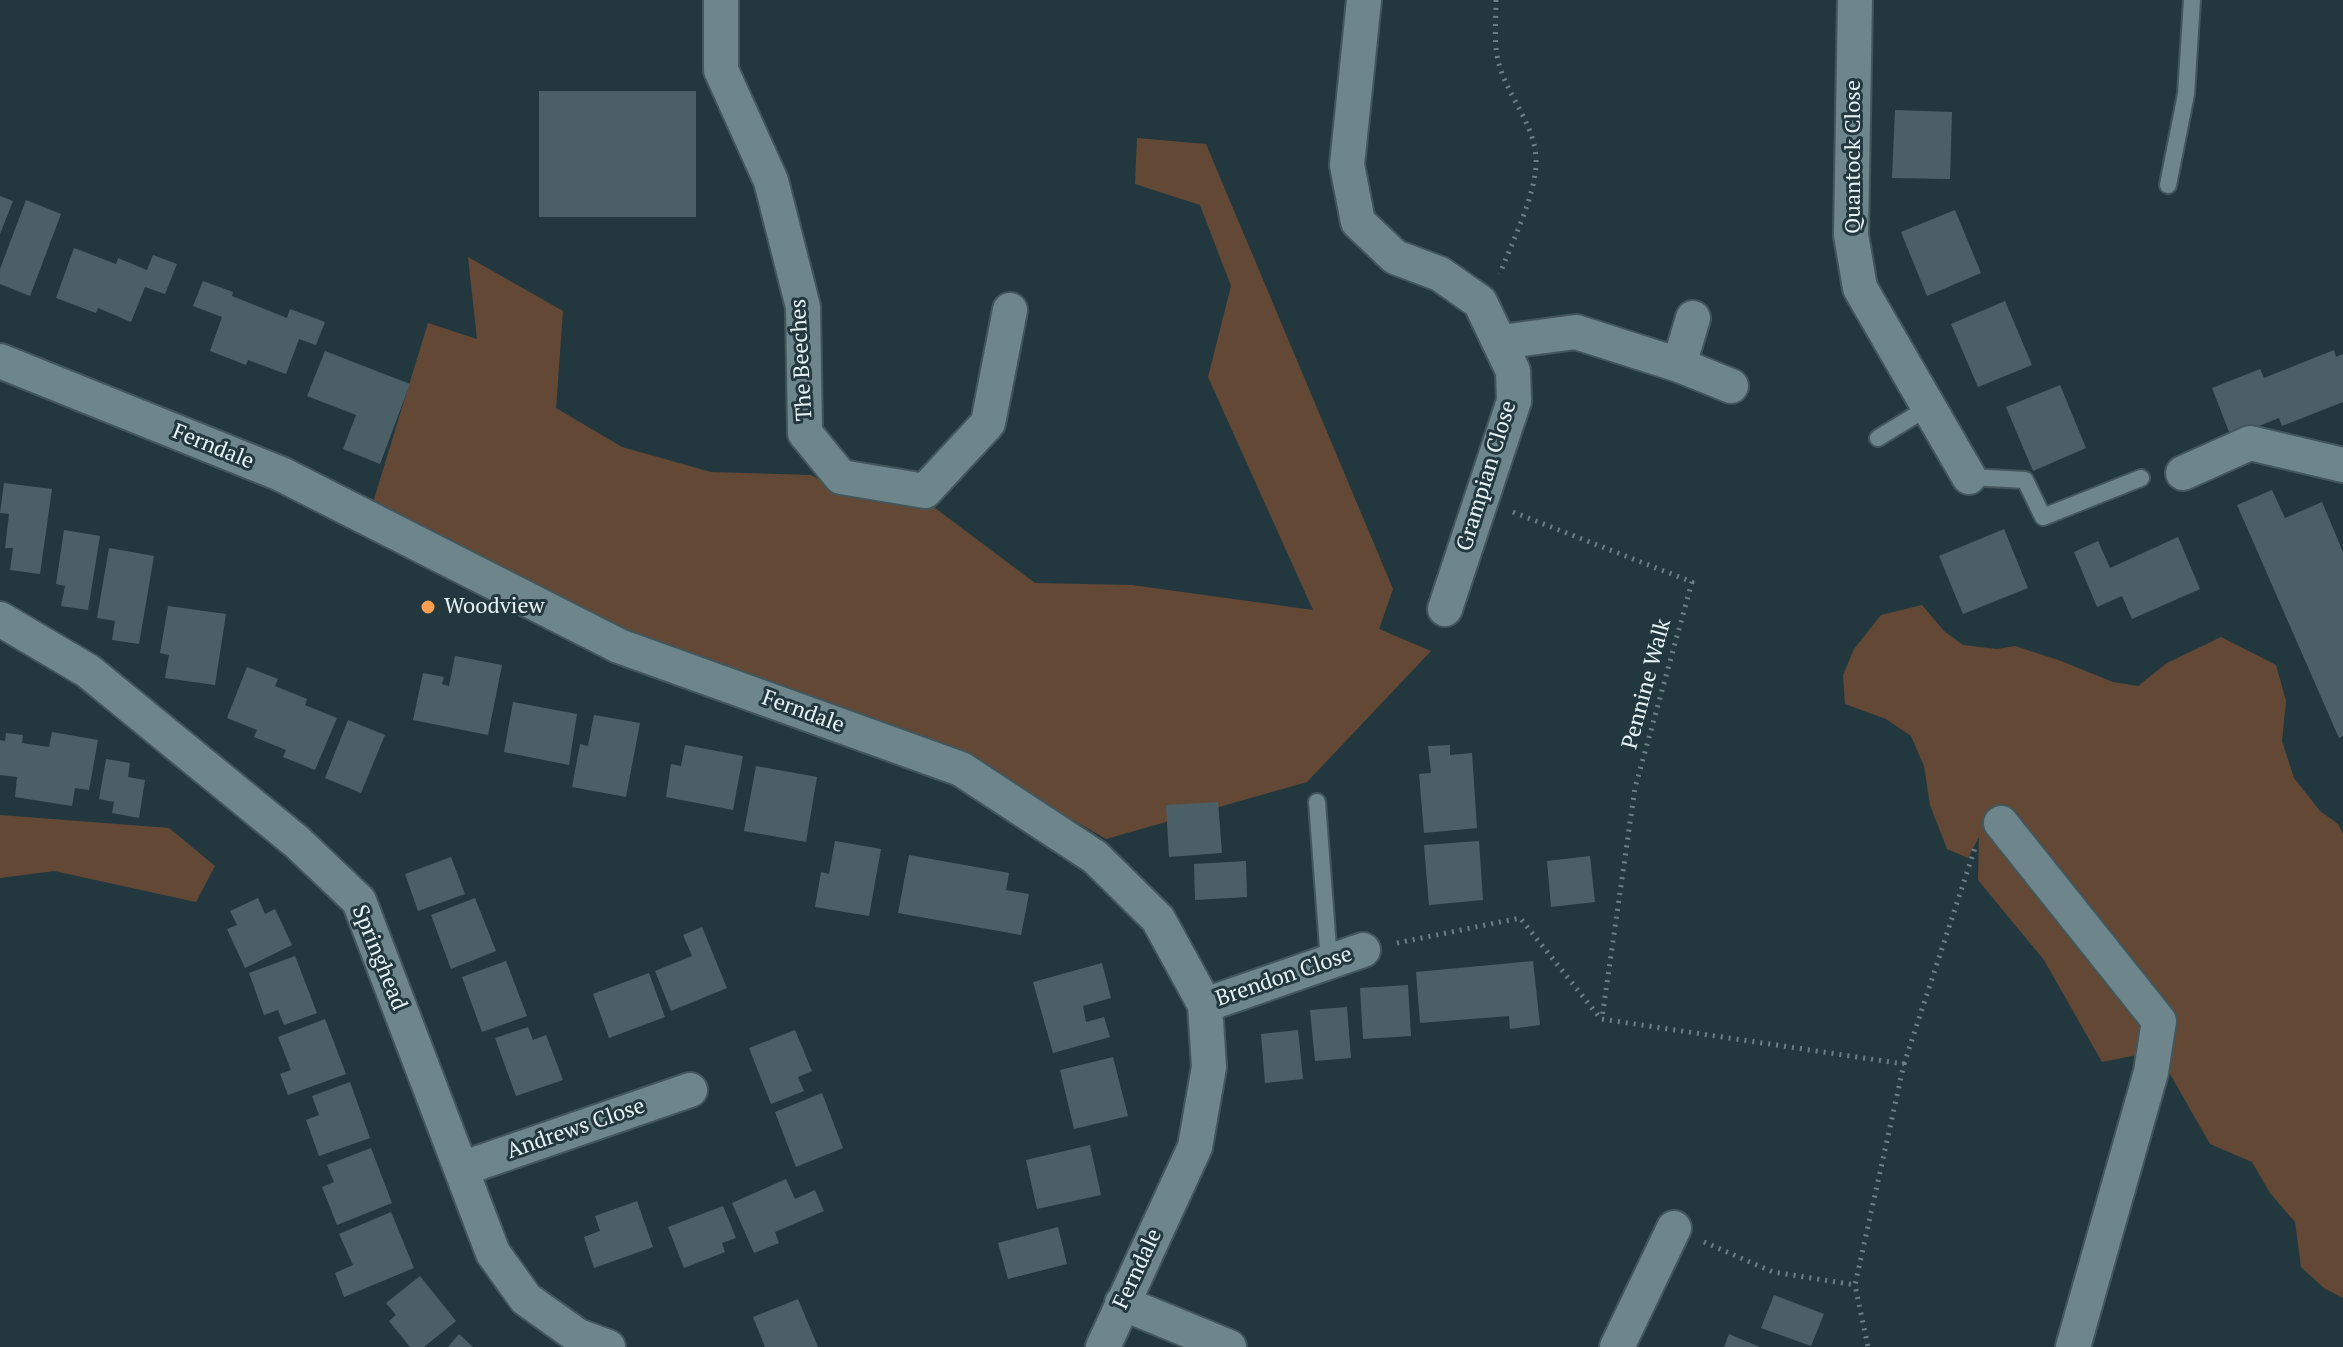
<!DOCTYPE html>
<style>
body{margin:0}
canvas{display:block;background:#23383e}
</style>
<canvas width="2343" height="1347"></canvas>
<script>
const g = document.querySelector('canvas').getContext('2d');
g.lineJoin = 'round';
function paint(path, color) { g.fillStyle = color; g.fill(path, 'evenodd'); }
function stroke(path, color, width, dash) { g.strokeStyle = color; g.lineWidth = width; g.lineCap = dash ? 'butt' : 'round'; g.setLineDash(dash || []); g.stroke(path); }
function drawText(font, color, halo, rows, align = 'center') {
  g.font = font + ' "PT Serif",serif'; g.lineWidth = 6; g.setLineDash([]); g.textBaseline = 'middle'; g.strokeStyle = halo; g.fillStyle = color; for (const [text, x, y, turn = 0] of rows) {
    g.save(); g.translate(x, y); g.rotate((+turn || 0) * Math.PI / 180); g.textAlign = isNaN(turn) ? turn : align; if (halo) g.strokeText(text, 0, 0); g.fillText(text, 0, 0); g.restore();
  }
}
paint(new Path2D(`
 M1137,138l69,6 187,445 -14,40 52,22 -124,131 -201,57 -152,-88 -333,-117 -250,-125 57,-186 49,16 -9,-82 95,54 -7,97 66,39 89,25 100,3 29,16 91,14 104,78 97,2 181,25 -105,-233 23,-91 -31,-81 -65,-21z
 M1922,605l22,26 19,14 34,4 18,-3 46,15 52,21 25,4 29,-23 54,-26 55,28 10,36 -4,40 12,37 26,33 18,13 5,9v465l-19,-10 -23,-21 -6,-45 -25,-29 -18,-31 -42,-18 -40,-70 -28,-20 -40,8 -58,-102 -66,-80 1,-43 -11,21 -21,-9 -17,-44 -6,-39 -13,-30 -25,-17 -41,-15 -2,-29 11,-26 27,-34z
 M0,815l169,13 46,38 -19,36 -142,-31 -54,7z`), '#624835');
paint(new Path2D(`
 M539,91h157v126h-157z
 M1895,110l57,2 -2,67 -58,-1z
 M0,196l13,5 -13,33z
 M26,200l35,14 -31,82 -30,-12v-15z
 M1955,210l26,63 -54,23 -26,-64z
 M74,248l42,16 2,-6 29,12 6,-15 24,9 -12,30 -20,-7 -14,35 -33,-14 -2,5 -40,-15z
 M203,281l30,11 -1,4 55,22 3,-9 35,13 -9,23 -17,-6 -13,35 -38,-14 -2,5 -36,-14 12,-34 -29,-11z
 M2005,301l27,64 -54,22 -27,-63z
 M2334,350l2,7 7,-3v48l-61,24 -3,-8 -48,19 -19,-49 48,-19 4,9z
 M325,351l85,33 -30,80 -37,-15 13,-34 -49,-19z
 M2060,385l26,63 -53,23 -27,-64z
 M4,483l48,6 -12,85 -30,-4 3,-22h-8l4,-34 -9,-1z
 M2272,490l13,28 37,-16 21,50v184l-4,2 -102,-233z
 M2004,529l24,59 -65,26 -24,-58z
 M64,530l36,6 -12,74 -27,-4 4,-20 -9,-2z
 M2178,537l22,52 -68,30 -10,-23 -25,11 -23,-55 24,-11 12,27z
 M109,548l45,8 -15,88 -27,-4 3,-19 -18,-3z
 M168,606l58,8 -11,71 -50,-7 4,-23 -9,-2z
 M455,656l47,9 -14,70 -75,-15 10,-47 21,4 -2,7 7,2z
 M247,667l31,12 -3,7 32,13 -2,6 32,13 -22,52 -32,-13 3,-7 -32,-13 3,-7 -30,-12z
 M513,702l64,12 -8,51 -65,-13z
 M594,715l46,8 -14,74 -54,-10 8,-43 8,2z
 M348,720l37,15 -24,58 -36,-15z
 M52,732l46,8 -9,50 -14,-2 -3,18 -57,-9 2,-20 -17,-2v-35l5,1 1,-8 17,2 -1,8 27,4z
 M685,745l58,11 -10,54 -67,-13 5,-33 10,2z
 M1450,745v10l22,-2 5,75 -53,5 -5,-59 12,-1 -3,-27z
 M106,759l24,4 -2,14 17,3 -6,38 -27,-5 2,-11 -15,-3z
 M756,766l61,11 -11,65 -62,-11z
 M1218,802l4,51 -53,4 -3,-52z
 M835,841l46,8 -12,67 -54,-9 6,-35 8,2z
 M1479,841l4,59 -54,5 -5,-60z
 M909,855l100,18 -3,17 23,4 -8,41 -123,-22z
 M1590,856l5,46 -44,5 -4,-46z
 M451,857l14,37 -47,17 -13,-37z
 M1246,861l1,36 -52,3 -1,-36z
 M258,898l7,16 10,-5 17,36 -47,23 -18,-39 10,-4 -7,-14z
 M475,898l21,53 -45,18 -20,-54z
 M702,927l25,61 -56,23 -16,-40 37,-15 -9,-21z
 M295,956l22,57 -33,12 -6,-15 -14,5 -15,-42z
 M506,961l21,55 -45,16 -20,-55z
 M1533,961l7,64 -30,4 -1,-13 -89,7 -4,-51z
 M1102,963l9,35 -28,8 3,16 18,-5 6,20 -57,16 -20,-71z
 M649,973l16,44 -56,21 -16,-44z
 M1408,985l3,51 -48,3 -3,-51z
 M1347,1007l4,51 -36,3 -5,-51z
 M325,1019l21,55 -58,21 -8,-21 11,-4 -13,-33z
 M528,1027l5,13 13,-5 17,45 -47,16 -21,-58z
 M795,1030l17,41 -14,6 6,14 -33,13 -22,-56z
 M1298,1030l5,49 -38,4 -4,-49z
 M1113,1057l15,59 -54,13 -14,-59z
 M350,1082l20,56 -51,18 -13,-36 13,-5 -7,-19z
 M822,1093l21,55 -47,19 -21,-55z
 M1090,1145l11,50 -64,14 -11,-49z
 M371,1148l21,55 -55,22 -15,-38 12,-5 -7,-17z
 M786,1179l9,20 20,-9 9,21 -49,21 4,11 -25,10 -22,-50z
 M637,1201l16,46 -59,21 -10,-31 16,-6 -5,-15z
 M723,1206l13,32 -14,5 3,9 -41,16 -16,-41z
 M391,1212l23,56 -70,29 -9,-24 18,-8 -14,-31z
 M1058,1227l9,37 -59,15 -10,-36z
 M420,1276l36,45 -32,26h-14l-21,-26 7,-6 -10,-12z
 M1774,1295l50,19 -13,32 -50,-18z
 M798,1299l20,48h-53l-12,-30z
 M459,1334l14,13h-25z
 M1729,1334l31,13h-36z`), '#4a6066');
const service = new Path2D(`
 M2168,185l18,-91 6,-94
 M1878,438l51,-31
 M1969,477l56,3 18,37 98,-39
 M1317,802l12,159`);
const minor = new Path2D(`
 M721,0v70l50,111 32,126 2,126 36,44 84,14 63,-68 22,-113
 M1364,0l-17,165 11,57 37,35 45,17 40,28 33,69 1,30 -69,208
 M1855,0l-4,235 9,53 109,189
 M1501,342l75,-10 103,33 52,21
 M0,361l281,113 338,172 342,123 134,88 63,62 47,86 4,62 -14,80 -92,200
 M1679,365l14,-47
 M2183,473l67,-30 93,22
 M0,619l88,52 209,171 62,59 134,352 33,46 52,37 30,11
 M2001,823l158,198 -8,51 -78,275
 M1205,1005l158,-55
 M461,1169l229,-79
 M1122,1303l107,44
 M1617,1347l57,-119`);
stroke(service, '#43565b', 20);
stroke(minor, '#43565b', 38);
stroke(new Path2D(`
 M1496,0c0,18 -2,38 1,55 6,37 36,64 39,102 2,35 -24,84 -36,117
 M1513,512l179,70 -57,206 -33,230
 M1397,943l123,-25 81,101 303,45 -49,221 13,62
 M1904,1064l71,-216
 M1704,1242l69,30 82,13`), '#6d7f83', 5, [2, 6]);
stroke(service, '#6e858c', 16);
stroke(minor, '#6e858c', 34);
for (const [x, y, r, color] of [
 [428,607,8,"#fb9e50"]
]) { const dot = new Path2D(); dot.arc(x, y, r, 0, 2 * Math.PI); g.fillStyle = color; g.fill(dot); stroke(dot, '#23383e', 3); }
drawText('22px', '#e7f4f7', '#23383e', [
 ["Quantock Close",1854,157,-90],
 ["The Beeches",802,360,-93],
 ["Ferndale",213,447,22],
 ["Grampian Close",1487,476,-73],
 ["Pennine Walk",1647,684,-75],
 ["Ferndale",803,712,20],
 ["Springhead",379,958,68],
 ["Brendon Close",1284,977,-19],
 ["Andrews Close",576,1129,-19],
 ["Ferndale",1138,1269,-65]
]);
drawText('22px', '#e7f4f7', '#23383e', [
 ["Woodview",444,607]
], 'left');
</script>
